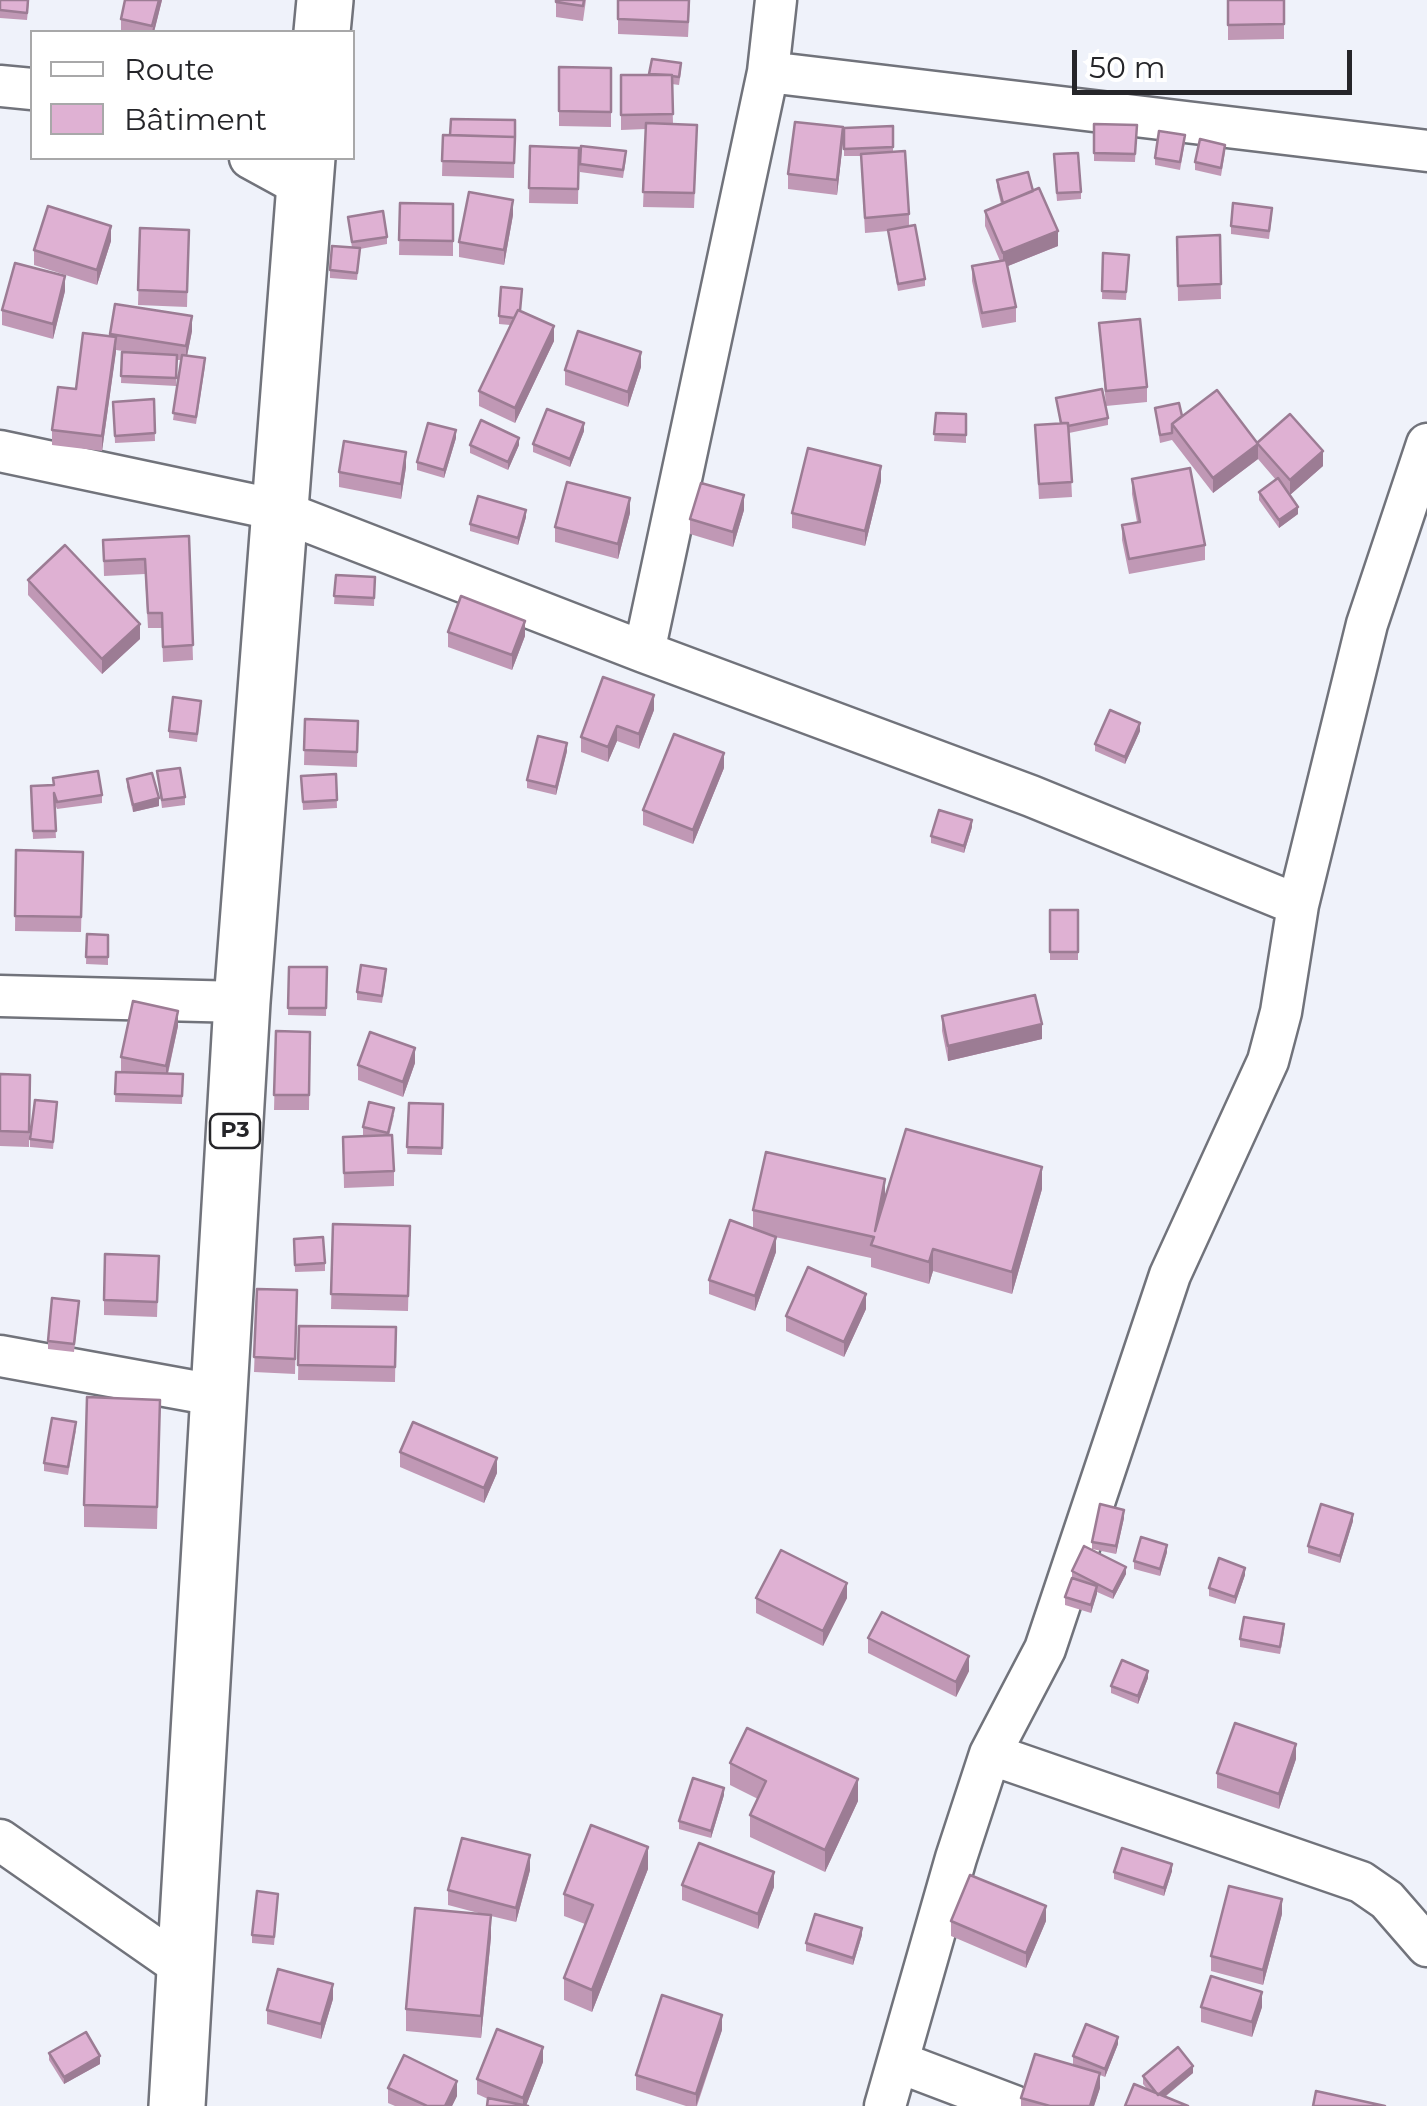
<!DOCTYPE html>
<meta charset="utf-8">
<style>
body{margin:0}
#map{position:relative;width:1427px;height:2106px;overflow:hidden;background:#eff2fa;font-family:Montserrat,sans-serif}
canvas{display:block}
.legend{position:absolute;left:30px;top:30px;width:325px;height:130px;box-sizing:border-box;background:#fff;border:2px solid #a8a8a9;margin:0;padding:12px 18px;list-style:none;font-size:30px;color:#252529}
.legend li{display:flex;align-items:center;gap:20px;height:50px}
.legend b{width:50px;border:2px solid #a8a8a9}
.scale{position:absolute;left:1072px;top:50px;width:280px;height:45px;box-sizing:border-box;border:5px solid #252529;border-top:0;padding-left:12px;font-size:30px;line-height:35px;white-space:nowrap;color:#252529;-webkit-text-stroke:8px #fff;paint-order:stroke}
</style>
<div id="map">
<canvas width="1427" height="2106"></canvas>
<ul class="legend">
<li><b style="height:12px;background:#fff"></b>Route</li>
<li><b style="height:28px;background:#dfb1d3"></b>Bâtiment</li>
</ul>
<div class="scale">50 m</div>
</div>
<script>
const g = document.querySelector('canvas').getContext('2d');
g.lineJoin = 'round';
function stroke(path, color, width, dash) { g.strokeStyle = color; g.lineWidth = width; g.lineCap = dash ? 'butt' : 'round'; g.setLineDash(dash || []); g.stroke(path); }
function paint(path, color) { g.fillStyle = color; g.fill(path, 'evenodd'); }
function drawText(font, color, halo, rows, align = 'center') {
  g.font = font + ' Montserrat,sans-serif'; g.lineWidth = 10; g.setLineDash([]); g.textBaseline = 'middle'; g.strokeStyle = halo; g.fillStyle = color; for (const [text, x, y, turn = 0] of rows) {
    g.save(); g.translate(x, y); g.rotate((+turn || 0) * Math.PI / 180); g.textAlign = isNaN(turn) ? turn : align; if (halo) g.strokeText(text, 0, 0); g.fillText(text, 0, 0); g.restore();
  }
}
const street = new Path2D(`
 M768,72l659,79
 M0,86l32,3
 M250,158l53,29
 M0,451l278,59 366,142 387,144 267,109 -17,107 -13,49 -98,214 -125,374 -55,105 -34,104 -71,248
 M644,652l124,-580 8,-72
 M1298,905l69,-281 60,-180
 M0,996l242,6
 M0,1356l220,40
 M990,1754l371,128 26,18 40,46
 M0,1840l185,129
 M898,2062l116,44`);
const primary = new Path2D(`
 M322,32l3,-32
 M177,2106l65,-1104 65,-844`);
stroke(street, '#71737b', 45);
stroke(primary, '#71737b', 60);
stroke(street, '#fff', 40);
stroke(primary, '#fff', 55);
paint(new Path2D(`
 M0,0h29l-2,20 -27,-2z
 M125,0h37l-8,32h-33v-13z
 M556,0h30l-3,21 -27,-4z
 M618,0h72l-2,37 -70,-3z
 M1228,0h56v39l-56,1z
 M652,59l29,12 -2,14 -7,-1 1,40 24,16 -3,68 -51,-1 3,-78 -25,1v-55h28z
 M559,67l52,1v59l-52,-1z
 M515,120l-1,58 -72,-2 1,-41h7z
 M1094,124l43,1 -2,37 -41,-1z
 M893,126v26l16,62v12l16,53v7l-27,5 -10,-60 -23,2 -4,-77h-17v-28z
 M843,142l-6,53 -49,-6v-15z
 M1185,142l-5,28 -25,-5v-7z
 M530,146l49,2 -1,56 -49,-1z
 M1225,152l-4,24 -26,-6v-8z
 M626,159l-3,19 -43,-6v-8z
 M1054,162l27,30v7l-24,2z
 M997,180l36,11 25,55 -50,20 8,41v15l-34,6 -10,-47v-15l28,-5 -15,-35v-15l16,-7 -4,-17z
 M400,203l53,1v52l-54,-1z
 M513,215l-9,50 -45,-8v-15z
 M1272,215l-3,24 -38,-5v-8z
 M348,217l39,20v7l-27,5 -3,31 -27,-2v-8l22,-22z
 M140,228l49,2 -2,77 -49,-2z
 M1220,235l1,64 -43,2 -1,-64z
 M111,241l-14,44 -63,-20v-15z
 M1103,253l26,2 -3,45 -24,-1z
 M65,291l-12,48 -51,-14v-15z
 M115,304l77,27 -5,25 18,10 -9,58 -23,-4 8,-60h-4l-1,26 -55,-3 1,-31 14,1 -20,-3 -14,101 -50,-6v-15l24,-41 34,-52z
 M521,311l33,30 -39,82 -36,-17v-15l31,-66 -11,-1v-8z
 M1099,323l48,64v15l-41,4z
 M641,367l-13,40 -63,-22v-15z
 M1056,398l52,20v7l-39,8 3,64 -33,2 -4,-74 25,-2z
 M154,399l1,42 -40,2 -2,-41z
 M1155,408l168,58 -33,29 8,19 -19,14 -20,-28v-8l17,-12 -18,-21 -45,34 -41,-53 -12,3z
 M936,413l30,1v29l-32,-2z
 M584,431l-14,36 -37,-15v-8z
 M456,438l-12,40 -27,-8v-8z
 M470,445h49l-11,25 -38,-17z
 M406,467l-5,32 -62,-12v-15z
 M1132,479l73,66v15l-76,14 -7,-34v-15l15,-3 -5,-28z
 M881,481l-16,65 -73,-18v-15z
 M744,510l-11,37 -43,-13v-15z
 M630,513l-12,46 -63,-17v-15z
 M526,517l-8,28 -48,-14v-7z
 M189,536l4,124 -30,2 -1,-34h-14l-3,-54 -41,2 -1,-36z
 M336,575l39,2 -1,29 -40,-2z
 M28,580l112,59 -38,35 -74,-79z
 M448,632l77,4 -13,34 -64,-23z
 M201,708l-4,34 -28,-4v-7z
 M654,710l-15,39 -22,-8 -9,21 -27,-10v-15z
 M305,719l53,2 -1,46 -53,-2z
 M1140,731l-15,33 -30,-13v-7z
 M567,751l-11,44 -29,-7v-8z
 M724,768l-31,76 -50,-19v-15z
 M157,771l28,26v8l-23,3z
 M336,774l1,34 -34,2 -2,-34z
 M53,778l49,17v8l-45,6 -3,-7 2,36 -23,1 -2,-53 22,-1z
 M127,779l32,27 -26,6 -6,-25z
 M972,827l-8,26 -33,-10v-7z
 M16,850l67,2 -2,80 -66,-1z
 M1050,910h28v50h-28z
 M87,934l21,1v30l-22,-1z
 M289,967h38l-1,49 -38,-1z
 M386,976l-4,27 -25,-3v-8z
 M942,1016l100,23 -94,22 -6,-30z
 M178,1026l-10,48h15l-1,30 -67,-2 1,-30h5v-15z
 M276,1031l34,1 -1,78h-35z
 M415,1063l-12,34 -45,-17v-15z
 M0,1074l30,1 -1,72 -29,-1z
 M409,1103l34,1 -1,51 -35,-1z
 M57,1110l-4,39 -23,-2v-8z
 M394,1115l-5,21 5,35v15l-50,2 -1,-51 26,-1 -6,-1v-8z
 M1042,1189l-30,105 -79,-23 -4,13 -58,-17v-9l-96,-21 1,15 -21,59 -46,-17v-14l44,-52v-18l132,-13z
 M333,1224l77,2 -2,85 -77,-2z
 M294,1239l31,24v8l-30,1z
 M159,1256l-2,61 -53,-2v-15z
 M257,1289l40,1 -2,84 -41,-2z
 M79,1309l-5,43 -26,-3v-8z
 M866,1309l-22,48 -58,-26v-15z
 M299,1326l97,1 -1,55 -97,-2z
 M160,1400l-3,129 -73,-2v-22z
 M76,1430l-8,45 -24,-4v-8z
 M400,1452l97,21 -13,30 -84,-36z
 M1124,1518l-8,36 -24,-5v-7z
 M1353,1521l-13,42 -32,-10v-7z
 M1167,1552l-7,24 -26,-7v-8z
 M1072,1571l54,3 -13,25 -16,-7 -6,21 -26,-8v-8l7,-19z
 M1245,1575l-10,29 -26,-8v-8z
 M756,1598h91l-24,48 -67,-33z
 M1284,1632l-4,22 -40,-7v-8z
 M868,1638l101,33 -13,26 -88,-44z
 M1148,1678l-10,26 -27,-11v-7z
 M1296,1759l-17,50 -62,-21v-15z
 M730,1763l128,38 -33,71 -75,-35v-22l8,-16 -28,-14z
 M724,1795l-13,43 -32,-9v-8z
 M648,1869l-56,143 -28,-12v-22l21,-54 -21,-8v-22z
 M530,1870l-14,52 -25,-6v21l-10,101 -75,-7v-22l80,-94 -38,-10v-15z
 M1172,1871l-8,25 -50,-17v-7z
 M682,1885l92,2 -16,42 -76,-29z
 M278,1901l-4,44 -22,-2v-8z
 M1282,1914l-19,71 -52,-14v-15z
 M951,1921h95l-20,47 -75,-32z
 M862,1935l-9,30 -47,-14v-8z
 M333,1999l-12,40 -54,-15v-14z
 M1201,2007h61l-10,30 -51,-15z
 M722,2030l-25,76h-11l-50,-16v-15z
 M1118,2044l-13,33 -5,-2v13l-6,18h-73v-8l63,-29 -11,-5v-8z
 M49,2053l51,11 -36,20 -15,-24z
 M543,2062l-17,44 -38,-7 -11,-5v-15z
 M1193,2073l-28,24 -17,-7 -5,-6v-8z
 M388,2088l69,8 -5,10h-57l-7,-3z`), '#c098b5');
paint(new Path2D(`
 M159,0h3l-8,32h-2z
 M843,127v15l-6,53v-15z
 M513,200v15l-9,50v-15z
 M111,226v15l-14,44v-15z
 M1058,231v15l-55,22v-15z
 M65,276v15l-12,48v-15z
 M192,316v15l-6,30v-15z
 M554,326v15l-39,82v-15z
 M116,337v15l-14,99v-15z
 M641,352v15l-13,40v-15z
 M584,423v8l-14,36v-8z
 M456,430v8l-12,40v-8z
 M519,438v7l-11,25v-8z
 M1258,444v15l-45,34v-15z
 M1323,451v15l-33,29v-15z
 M406,452v15l-5,32v-15z
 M881,466v15l-16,65v-15z
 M744,495v15l-11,37v-15z
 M630,498v15l-12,46v-15z
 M1298,507v7l-19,14v-8z
 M526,510v7l-8,28v-7z
 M525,621v15l-13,34v-15z
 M140,624v15l-38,35v-15z
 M654,695v15l-15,39v-15z
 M1140,723v8l-15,33v-7z
 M617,726v15l-9,21v-15z
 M567,743v8l-11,44v-8z
 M724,753v15l-31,76v-14z
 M159,798v8l-26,6v-7z
 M972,820v7l-8,26v-7z
 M178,1011v15l-12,55v-15z
 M1042,1024v15l-94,22v-15z
 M415,1048v15l-12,34v-15z
 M1042,1167v22l-30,105v-22z
 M885,1179v22l-10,30z
 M776,1237v15l-21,59v-15z
 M933,1249v22l-4,13v-22z
 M866,1294v15l-22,48v-15z
 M497,1458v15l-13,30v-15z
 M1124,1510v8l-8,36v-8z
 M1353,1514v7l-13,42v-7z
 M1167,1545v7l-7,24v-7z
 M1126,1567v7l-13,25v-7z
 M1245,1568v7l-10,29v-7z
 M847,1583v15l-24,48v-15z
 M1097,1586v8l-6,19v-8z
 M969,1656v15l-13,26v-15z
 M1148,1671v7l-10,26v-8z
 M1296,1744v15l-17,50v-15z
 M858,1779v22l-33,71v-22z
 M724,1788v7l-13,43v-7z
 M648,1847v22l-56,143v-22z
 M530,1855v15l-14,52v-14z
 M1172,1864v7l-8,25v-8z
 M774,1872v15l-16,42v-15z
 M1282,1899v15l-19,71v-15z
 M1046,1906v15l-20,47v-15z
 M491,1915v22l-10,101v-22z
 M862,1928v7l-9,30v-7z
 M333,1984v15l-12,40v-15z
 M1262,1992v15l-10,30v-15z
 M722,2015v15l-26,76v-12z
 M1118,2037v7l-13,33v-8z
 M543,2047v15l-17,44h-3v-8z
 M100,2056v8l-36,20v-7z
 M1193,2066v7l-35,29v-7z
 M1100,2073v15l-6,18h-4z
 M457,2081v15l-5,10h-7z`), '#9c7c94');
const building = new Path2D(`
 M0,0h28l-1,13 -27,-3z
 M125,0h34l-7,26 -31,-7z
 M556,0h28l-1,6 -27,-4z
 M618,0h71l-1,22 -70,-3z
 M1228,0h56v24l-56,1z
 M652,59l29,4 -2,14 -7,-1v-1l-23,-1z
 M559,67l52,1v44l-52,-1z
 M621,75h51l1,39 -52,1z
 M451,119l64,1v17l-65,-2z
 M795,122l48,5 -6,53 -49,-6z
 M646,123l51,2 -3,68 -51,-1z
 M1094,124l43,1 -2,29 -41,-1z
 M893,126v21l-49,2v-21z
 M1159,131l26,4 -5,27 -25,-4z
 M443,135l72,2 -1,26 -72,-2z
 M1200,139l25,6 -4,23 -26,-6z
 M530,146l49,2 -1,41 -49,-1z
 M581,146l45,5 -3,19 -43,-6z
 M905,151l4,63 -44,4 -4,-64z
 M1078,153l3,39 -24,1 -3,-39z
 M1028,172l5,19 -30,12 -6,-23z
 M1039,188l19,43 -55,22 -18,-42z
 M469,192l44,8 -9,50 -45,-8z
 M400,203l53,1v37l-54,-1z
 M1233,203l39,5 -3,23 -38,-5z
 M48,206l63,20 -14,44 -63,-20z
 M383,211l4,26 -35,5 -4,-25z
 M915,225l10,54 -27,5 -10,-54z
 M140,228l49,2 -2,62 -49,-2z
 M1220,235l1,49 -43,2 -1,-49z
 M332,246l28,2 -3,25 -27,-3z
 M1103,253l26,2 -3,37 -24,-1z
 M1006,260l10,47 -34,6 -10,-47z
 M15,263l50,13 -12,48 -51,-14z
 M501,287l21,2 -2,22 -2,-1 -4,8 -15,-2z
 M115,304l77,12 -6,30 -76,-12z
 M518,310l36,16 -39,82 -36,-17z
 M1140,319l7,68 -41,4 -7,-68z
 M578,331l63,21 -13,40 -63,-22z
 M83,333l33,4 -14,99 -50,-6 6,-43 18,2z
 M122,352l55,3 -1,23 -55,-2z
 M182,355l23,3 -9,59 -23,-4z
 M1102,389l6,29 -40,8v-3h-7l-5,-25z
 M1217,390l41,54 -45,34 -41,-54z
 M154,399l1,34 -40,3 -2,-34z
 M1179,403l3,13 -10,8v9l-12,2 -5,-27z
 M547,409l37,14 -14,36 -37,-15z
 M936,413l30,1v21l-32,-1z
 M1290,414l33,37 -33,29 -33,-37z
 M481,420l38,18 -11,24 -38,-17z
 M428,423l28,7 -12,40 -27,-8z
 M1068,423l4,59 -33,2 -4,-59z
 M344,441l62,11 -5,32 -62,-12z
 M808,448l73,18 -16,65 -73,-18z
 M1190,468l15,77 -76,14 -7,-34 18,-3 -8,-43z
 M1278,478l20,29 -19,13 -20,-28z
 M567,482l63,16 -12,46 -63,-17z
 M701,483l43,12 -11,37 -43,-13z
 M478,496l48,14 -8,28 -48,-14z
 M189,536l4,109 -30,2 -1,-34h-14l-3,-54 -41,2 -1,-21z
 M65,545l75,79 -38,35 -74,-79z
 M336,575l39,2 -1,21 -40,-2z
 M461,596l64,25 -13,34 -64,-23z
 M603,677l51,18 -15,39 -22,-8 -9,21 -27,-10z
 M173,697l28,4 -4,33 -28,-3z
 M1110,710l30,13 -15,34 -30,-13z
 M305,719l53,2 -1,31 -53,-2z
 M674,734l50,19 -31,77 -50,-20z
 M538,736l29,7 -11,44 -29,-7z
 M180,768l5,29 -23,3 -5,-29z
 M98,771l4,24 -45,7 -3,-9 2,38h-23l-2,-45 23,-1 -1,-7z
 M152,773l7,25 -26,7 -6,-26z
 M336,774l1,26 -34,2 -2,-26z
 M939,810l33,10 -8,26 -33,-10z
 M16,850l67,2 -2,65 -66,-1z
 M1050,910h28v42h-28z
 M87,934l21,1v22h-22z
 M361,965l25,4 -4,27 -25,-4z
 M289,967h38l-1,41h-38z
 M1035,995l7,29 -94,22 -6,-30z
 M133,1001l45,10 -12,55 -45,-9z
 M276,1031l34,1 -1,63h-35z
 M370,1032l45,16 -12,34 -45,-17z
 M116,1072l67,2 -1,22 -67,-2z
 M0,1074l30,1 -1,57 -29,-1z
 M35,1100l22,2 -4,40 -23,-3z
 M369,1102l25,6 -6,25 -25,-6z
 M409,1103l34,1 -1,44 -35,-1z
 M906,1129l136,38 -30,105 -79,-23 -4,13 -58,-17 3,-8 -121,-27 13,-58 119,27 -10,52z
 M392,1135l2,36 -50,2 -1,-36z
 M730,1220l46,17 -21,59 -46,-16z
 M333,1224l77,2 -2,70 -77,-2z
 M323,1237l2,26 -30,2 -1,-26z
 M105,1254l54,2 -2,46 -53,-2z
 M808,1267l58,27 -22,48 -58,-26z
 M257,1289l40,1 -2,69 -41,-2z
 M52,1298l27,3 -5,43 -26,-3z
 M299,1326l97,1 -1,40 -97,-2z
 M87,1397l73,3 -3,107 -73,-2z
 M52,1418l24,4 -8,45 -24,-4z
 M413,1422l84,36 -13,30 -84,-36z
 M1100,1504l24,6 -8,36 -24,-4z
 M1321,1504l32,10 -13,42 -32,-10z
 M1141,1537l26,8 -7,24 -26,-8z
 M1084,1546l42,21 -13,25 -41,-21z
 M781,1550l66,33 -24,48 -67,-33z
 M1219,1558l26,10 -10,29 -26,-9z
 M1072,1578l25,8 -6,19 -26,-8z
 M882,1612l87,44 -13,26 -88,-44z
 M1244,1617l40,7 -4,23 -40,-8z
 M1122,1660l26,11 -10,25 -27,-10z
 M1235,1723l61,21 -17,50 -62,-21z
 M747,1728l111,51 -33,71 -75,-35 16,-34 -36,-18z
 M693,1778l31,10 -13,43 -32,-10z
 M591,1825l57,22 -56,143 -28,-12 29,-73 -29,-11z
 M462,1838l68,17 -14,53 -68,-18z
 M699,1843l75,29 -16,42 -76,-29z
 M1122,1848l50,16 -8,24 -50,-16z
 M970,1875l76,31 -20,47 -75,-32z
 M1229,1886l53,13 -19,71 -52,-14z
 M257,1891l21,3 -4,43 -22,-2z
 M415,1908l76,7 -10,101 -75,-7z
 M815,1914l47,14 -9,30 -47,-15z
 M278,1969l55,15 -12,40 -54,-14z
 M1211,1976l51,16 -10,30 -51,-15z
 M662,1995l60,20 -26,79 -60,-19z
 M1086,2024l32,13 -13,32 -32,-13z
 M497,2029l46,18 -20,51 -46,-19z
 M86,2032l14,24 -36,21 -15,-24z
 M1178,2047l15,19 -35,29 -15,-19z
 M1035,2054l65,19 -10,33h-40l-29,-8z
 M404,2055l53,26 -12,25h-18l-39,-18z
 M1134,2084l54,22h-63z
 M1316,2091l69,15h-72z
 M488,2098l40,8h-41z`);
paint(building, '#dfb1d3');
stroke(building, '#9c7c94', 2.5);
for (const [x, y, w] of [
 [235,1131,50]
]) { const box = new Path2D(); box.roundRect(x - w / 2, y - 17, w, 34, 8); g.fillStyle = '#fff'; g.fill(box); stroke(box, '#252529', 2.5); }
drawText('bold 22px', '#252529', null, [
 ["P3",235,1131]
]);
</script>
